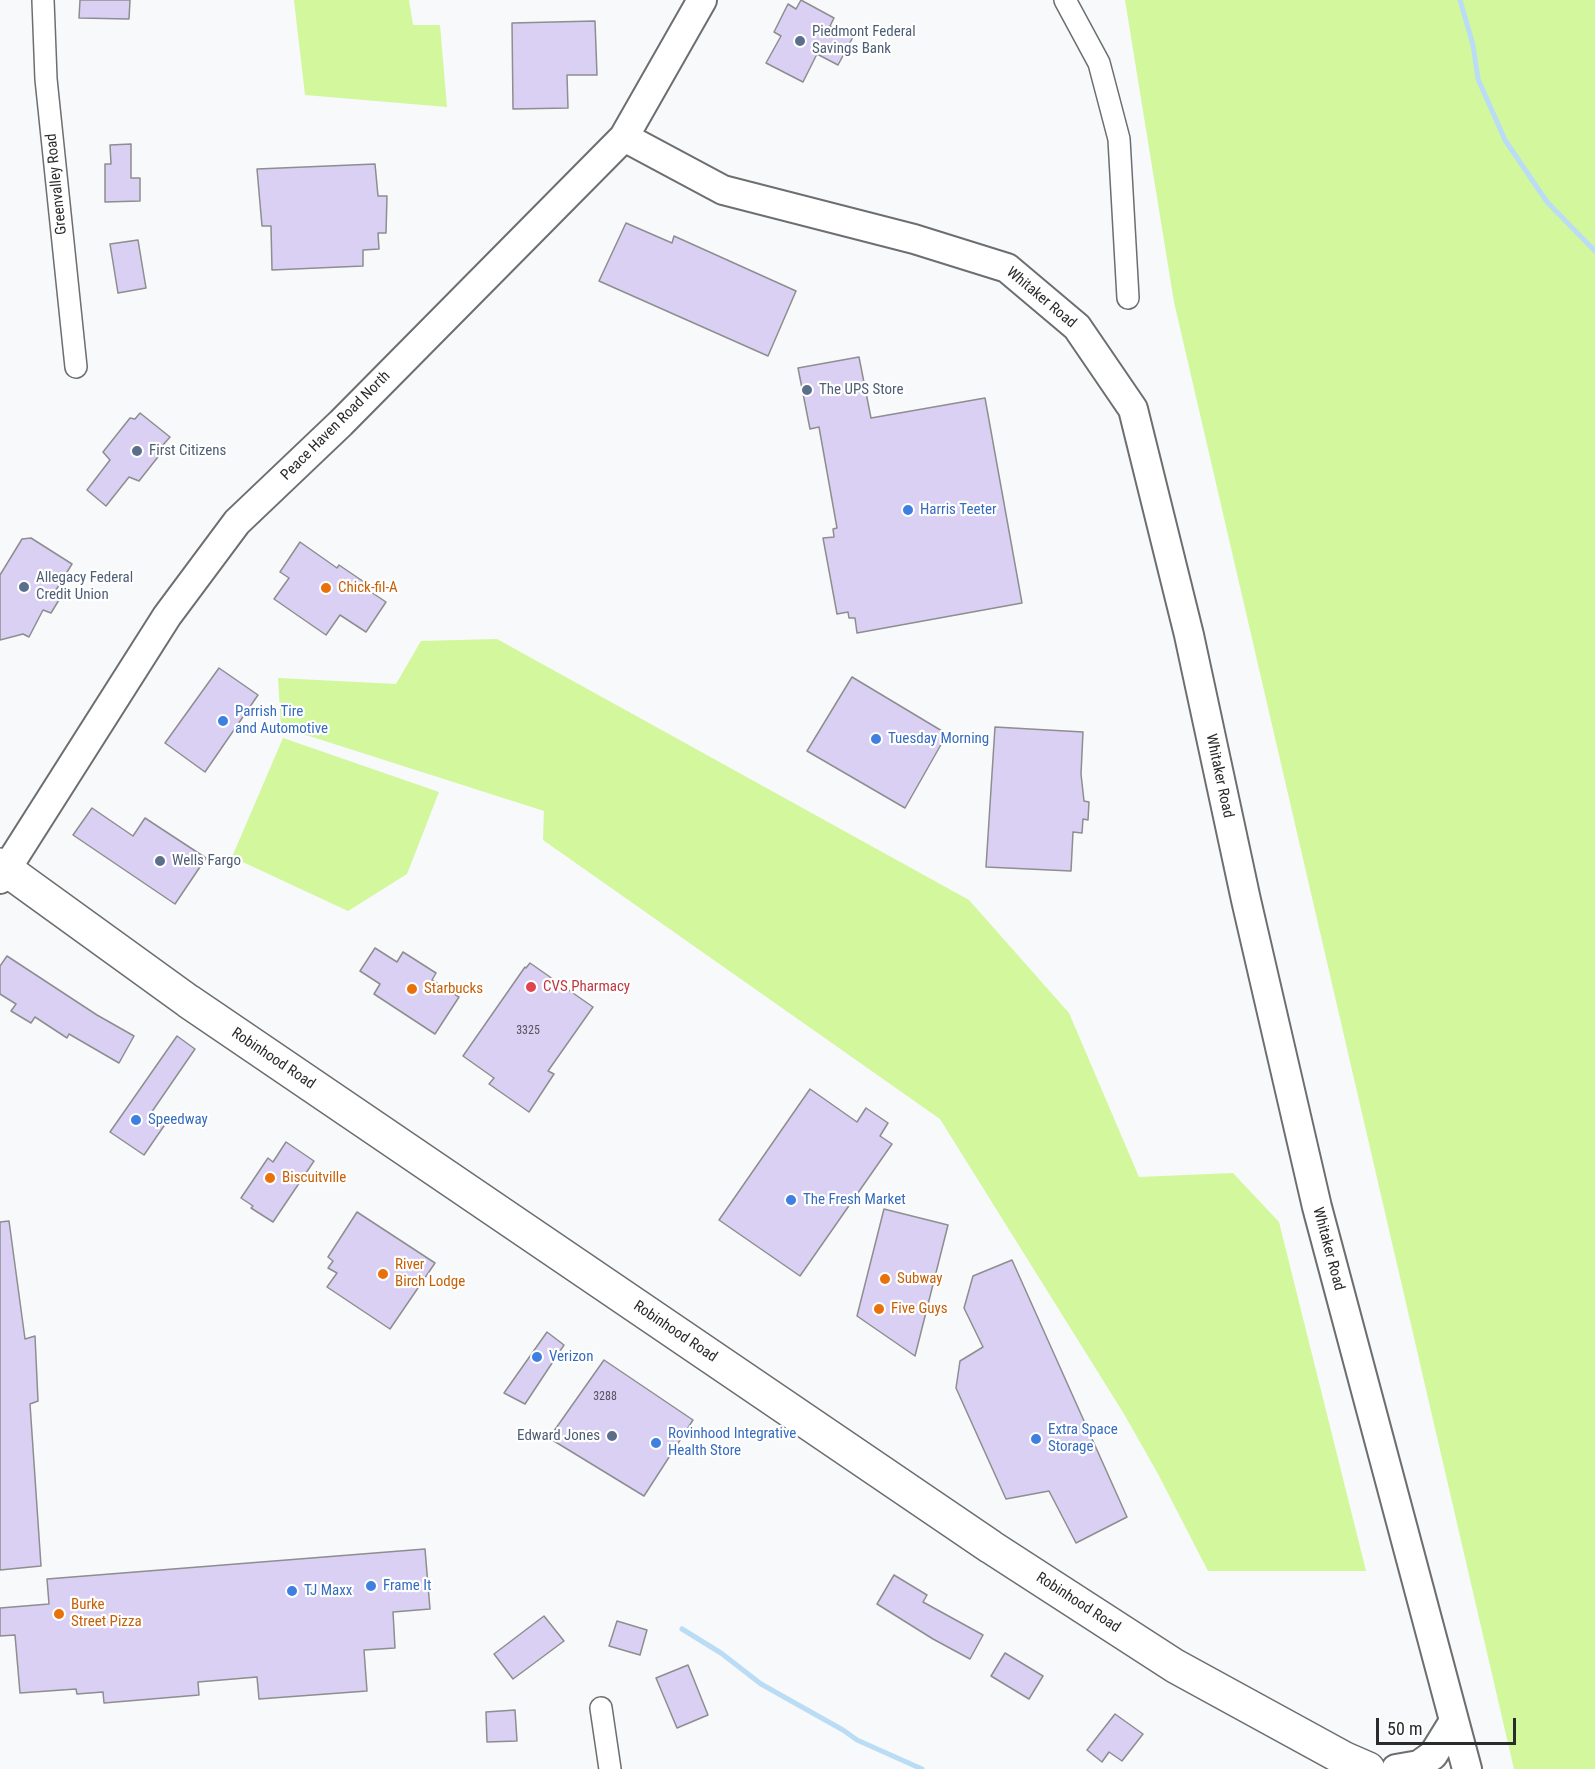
<!DOCTYPE html>
<style>
body{margin:0}
#map{position:relative;width:1595px;height:1769px;overflow:hidden;background:#f7f9fb;font-family:"Roboto Condensed",sans-serif}
canvas{display:block}
.scale{position:absolute;left:1376px;top:1718px;width:140px;height:27px;box-sizing:border-box;border:3px solid #2a2b2b;border-top:0;padding-left:8px;font-size:18px;line-height:21px;white-space:nowrap;color:#2a2b2b;-webkit-text-stroke:4px #fff;paint-order:stroke}
</style>
<div id="map">
<canvas width="1595" height="1769"></canvas>
<div class="scale">50 m</div>
</div>
<script>
const g = document.querySelector('canvas').getContext('2d');
g.lineJoin = 'round';
function paint(path, color) { g.fillStyle = color; g.fill(path, 'evenodd'); }
function stroke(path, color, width, dash) { g.strokeStyle = color; g.lineWidth = width; g.lineCap = dash ? 'butt' : 'round'; g.setLineDash(dash || []); g.stroke(path); }
function drawText(font, color, halo, rows, align = 'center') {
  g.font = font + ' "Roboto Condensed",sans-serif'; g.lineWidth = 4.5; g.setLineDash([]); g.textBaseline = 'middle'; g.strokeStyle = halo; g.fillStyle = color; for (const [text, x, y, turn = 0] of rows) {
    g.save(); g.translate(x, y); g.rotate((+turn || 0) * Math.PI / 180); g.textAlign = isNaN(turn) ? turn : align; if (halo) g.strokeText(text, 0, 0); g.fillText(text, 0, 0); g.restore();
  }
}
paint(new Path2D(`
 M294,0h115l4,25h27l7,82 -142,-12z
 M1125,0h470v1769h-81l-340,-1467z
 M497,639l472,261 100,113 70,164 94,-4 46,49 87,349h-158l-50,-97 -34,-60 -184,-295 -397,-279 1,-29 -263,-84 -3,-49 118,6 25,-43z
 M283,738l156,54 -32,82 -59,37 -116,-54z`), '#d2f79c');
stroke(new Path2D(`
 M1460,0l13,45 5,34 27,61 42,62 48,49
 M682,1629l39,24 40,31 82,46 14,10 65,29`), '#bbdcf5', 5);
const building = new Path2D(`
 M80,0h50l-1,19 -50,-1z
 M801,0l33,18 -4,8 23,11 -15,28 -21,-11 -14,28 -37,-19 15,-27 -7,-4 14,-28 8,5z
 M595,21l2,54h-30l1,33 -55,1 -1,-86z
 M131,144v34h9v23l-35,1v-38h6l-1,-19z
 M375,164l3,32h9l-1,37h-8l1,16 -16,1v16l-91,4 -1,-44h-9l-5,-57z
 M626,223l46,20 2,-7 122,55 -28,65 -169,-75z
 M138,240l8,48 -28,5 -8,-49z
 M859,357l12,61 114,-20 37,205 -165,30 -2,-15h-6l-1,-6 -11,2 -14,-76 11,-1 -1,-8 4,-1 -18,-101 -9,2 -12,-61z
 M140,413l30,24 -7,8 2,3 -26,33 -10,-4 -23,29 -19,-16 23,-30 -7,-8 27,-34 5,1z
 M31,538l41,26 -16,26 6,5 -11,18 -8,-3 -14,27 -6,-3 -23,6v-65l22,-36z
 M300,542l37,26 2,-3 31,21 -2,4 18,12 -20,30 -26,-17 -14,20 -52,-36 15,-21 -9,-6z
 M219,668l39,27 -53,77 -40,-29z
 M852,677l95,57 -42,74 -98,-57z
 M995,727l88,5 -2,42 3,27 5,1 -1,18 -5,-1 -1,14 -9,-1 -2,39 -85,-4z
 M92,808l41,28 12,-18 61,40 -31,46 -102,-69z
 M375,948l22,14 6,-10 33,21 -4,7 27,17 -24,37 -61,-40 6,-10 -20,-13z
 M7,956l90,59 37,21 -15,27 -50,-29 -2,4 -32,-21 -4,6 -20,-12 5,-7 -16,-10v-28z
 M530,963l63,44 -45,64 6,3 -25,38 -40,-28 5,-6 -31,-22 62,-89 1,1z
 M177,1036l18,13 -44,64 15,10 -22,32 -34,-23z
 M810,1089l47,33 9,-14 22,15 -8,13 12,8 -92,132 -81,-56z
 M286,1142l28,19 -41,61 -22,-14 2,-2 -12,-8 27,-40 5,4z
 M884,1209l64,16 -33,131 -58,-40z
 M357,1212l78,51 -45,66 -63,-42 10,-14 -9,-5 5,-7 -5,-4z
 M9,1221l16,118 10,-3 3,65 -8,3 11,162 -41,4v-348z
 M1012,1260l115,257 -51,26 -27,-52 -43,8 -50,-111 4,-27 23,-14 -19,-39 9,-32z
 M547,1332l17,13 -39,59 -21,-11z
 M604,1360l89,60 -49,76 -95,-58z
 M425,1549l5,60 -37,3 2,36 -31,2 3,41 -108,8 -2,-22 -59,5 1,13 -95,8 -1,-11 -26,2 -1,-5 -56,4 -5,-58 -15,1v-28l49,-4 -2,-25z
 M894,1575l33,20 -4,7 60,33 -13,24 -37,-20 -56,-35z
 M544,1616l20,25 -51,38 -19,-25z
 M617,1621l30,9 -7,25 -31,-9z
 M1005,1653l38,23 -14,23 -38,-23z
 M688,1665l20,50 -31,13 -21,-50z
 M515,1710l2,31 -30,1 -1,-30z
 M1115,1714l28,20 -21,27 -13,-9 -7,10 -15,-12z`);
paint(building, '#dad0f4');
stroke(building, '#8e8d8f', 1.5);
const street = new Path2D(`
 M43,0l3,79 30,288
 M1065,0l34,63 20,76 9,159
 M601,1708l9,61`);
const secondary = new Path2D(`
 M624,137l99,53 191,49 93,29 70,59 56,82 56,226 57,265 71,307 150,562
 M0,879l167,-263 70,-94 104,-99 283,-286 78,-137
 M1396,1769l23,-4 14,-10 21,-34`);
const primary = new Path2D(`
 M0,865l188,136 803,546 184,119 170,93 23,10`);
stroke(street, '#6c6e70', 24);
stroke(secondary, '#6c6e70', 32);
stroke(primary, '#6c6e70', 36);
stroke(street, '#fff', 21);
stroke(secondary, '#fff', 28);
stroke(primary, '#fff', 33);
for (const [x, y, r, color] of [
 [800,41,6,"#5c6f8a"],
 [807,390,6,"#5c6f8a"],
 [137,451,6,"#5c6f8a"],
 [908,510,6,"#3f7fe0"],
 [24,587,6,"#5c6f8a"],
 [326,588,6,"#e8710a"],
 [223,721,6,"#3f7fe0"],
 [876,739,6,"#3f7fe0"],
 [160,861,6,"#5c6f8a"],
 [531,987,6,"#e0444e"],
 [412,989,6,"#e8710a"],
 [136,1120,6,"#3f7fe0"],
 [270,1178,6,"#e8710a"],
 [791,1200,6,"#3f7fe0"],
 [383,1274,6,"#e8710a"],
 [885,1279,6,"#e8710a"],
 [879,1309,6,"#e8710a"],
 [537,1357,6,"#3f7fe0"],
 [612,1436,6,"#5c6f8a"],
 [1036,1439,6,"#3f7fe0"],
 [656,1443,6,"#3f7fe0"],
 [371,1586,6,"#3f7fe0"],
 [292,1591,6,"#3f7fe0"],
 [59,1614,6,"#e8710a"]
]) { const dot = new Path2D(); dot.arc(x, y, r, 0, 2 * Math.PI); g.fillStyle = color; g.fill(dot); stroke(dot, '#fff', 2); }
drawText('12px', '#56545d', null, [
 ["3325",528,1031],
 ["3288",605,1397]
]);
drawText('15px', '#4e5e75', '#fff', [
 ["Piedmont Federal",812,32],
 ["Savings Bank",812,49],
 ["The UPS Store",819,390],
 ["First Citizens",149,451],
 ["Allegacy Federal",36,578],
 ["Credit Union",36,595],
 ["Wells Fargo",172,861],
 ["Edward Jones",600,1436,"right"]
], 'left');
drawText('15px', '#2a2b2b', '#fff', [
 ["Greenvalley Road",57,184,-96],
 ["Whitaker Road",1041,298,40],
 ["Peace Haven Road North",336,426,-45],
 ["Whitaker Road",1219,776,78],
 ["Robinhood Road",273,1059,34],
 ["Whitaker Road",1328,1249,75],
 ["Robinhood Road",675,1332,34],
 ["Robinhood Road",1078,1603,33]
]);
drawText('15px', '#366cbe', '#fff', [
 ["Harris Teeter",920,510],
 ["Parrish Tire",235,712],
 ["and Automotive",235,729],
 ["Tuesday Morning",888,739],
 ["Speedway",148,1120],
 ["The Fresh Market",803,1200],
 ["Verizon",549,1357],
 ["Extra Space",1048,1430],
 ["Storage",1048,1447],
 ["Rovinhood Integrative",668,1434],
 ["Health Store",668,1451],
 ["Frame It",383,1586],
 ["TJ Maxx",304,1591]
], 'left');
drawText('15px', '#c56008', '#fff', [
 ["Chick-fil-A",338,588],
 ["Starbucks",424,989],
 ["Biscuitville",282,1178],
 ["River",395,1265],
 ["Birch Lodge",395,1282],
 ["Subway",897,1279],
 ["Five Guys",891,1309],
 ["Burke",71,1605],
 ["Street Pizza",71,1622]
], 'left');
drawText('15px', '#be3a42', '#fff', [
 ["CVS Pharmacy",543,987]
], 'left');
</script>
